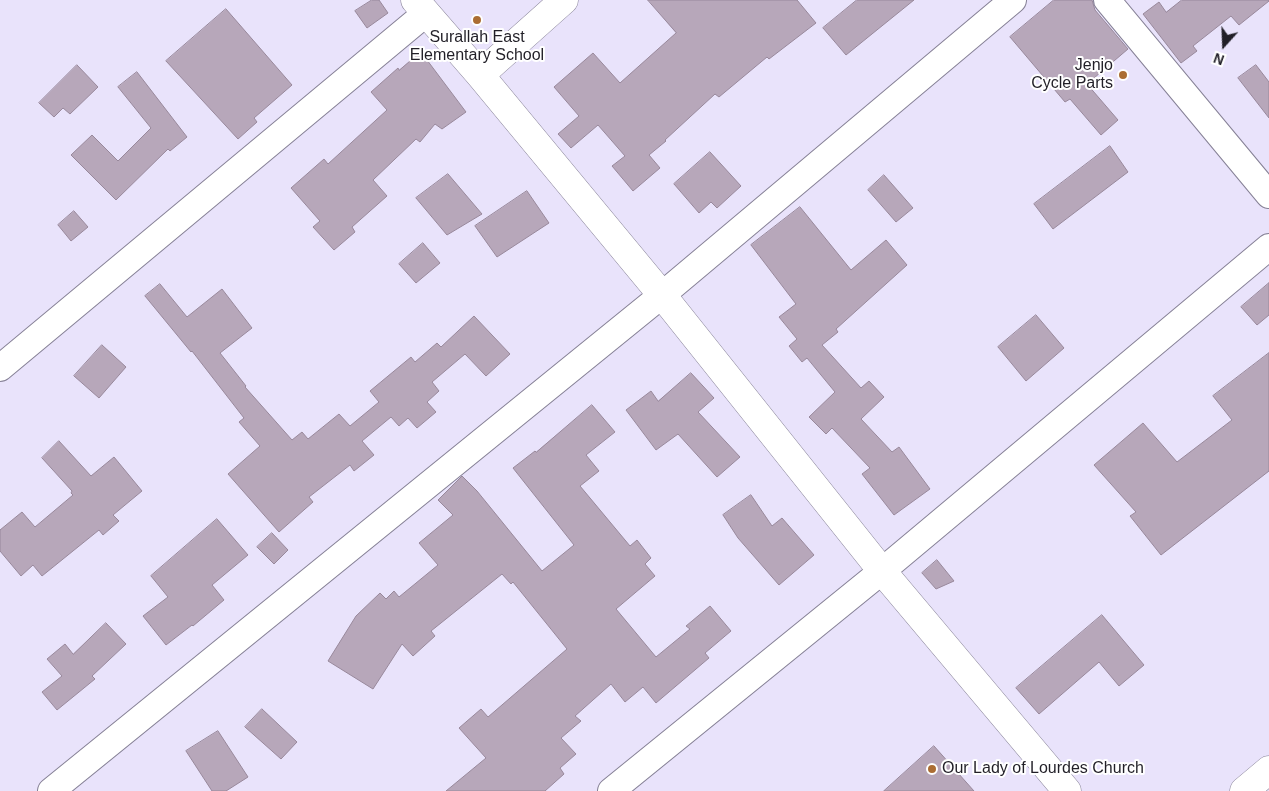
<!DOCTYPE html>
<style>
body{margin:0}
#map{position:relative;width:1269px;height:791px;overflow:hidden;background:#e9e3fb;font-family:Arial,sans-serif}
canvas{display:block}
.north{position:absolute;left:1199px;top:20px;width:50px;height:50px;-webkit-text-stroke:4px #fff;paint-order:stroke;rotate:200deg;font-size:14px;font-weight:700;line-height:20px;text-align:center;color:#211f27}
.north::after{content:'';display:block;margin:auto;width:18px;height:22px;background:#211f27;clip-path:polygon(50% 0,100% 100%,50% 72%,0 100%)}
</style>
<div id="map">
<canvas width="1269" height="791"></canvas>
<div class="north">N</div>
</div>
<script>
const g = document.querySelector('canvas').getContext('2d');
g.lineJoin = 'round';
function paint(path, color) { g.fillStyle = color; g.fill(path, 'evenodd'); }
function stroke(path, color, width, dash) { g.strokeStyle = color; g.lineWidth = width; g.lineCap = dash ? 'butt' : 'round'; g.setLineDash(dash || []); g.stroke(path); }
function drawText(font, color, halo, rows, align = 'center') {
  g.font = font + ' Arial,sans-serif'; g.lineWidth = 4; g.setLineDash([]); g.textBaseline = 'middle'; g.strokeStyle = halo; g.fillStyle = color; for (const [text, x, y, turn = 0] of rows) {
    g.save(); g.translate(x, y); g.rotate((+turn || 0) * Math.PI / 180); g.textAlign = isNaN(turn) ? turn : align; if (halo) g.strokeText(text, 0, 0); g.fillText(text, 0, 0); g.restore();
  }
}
const building = new Path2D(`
 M372,0h7l9,13 -21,15 -12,-17z
 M648,0h149l19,23 -47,36 -2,-2 -48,40 -4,-3 -50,46 1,1 -17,14 11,13 -27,23 -21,-25 13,-10 -27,-31 -27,23 -13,-14 21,-18 -25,-29 39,-34 27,30 56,-50z
 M857,0h57l-68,55 -23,-27z
 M1054,0h38l3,10 33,39 -41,35 31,36 -17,15 -31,-36 -5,3 -55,-65z
 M1182,0h87v1l-30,24 -8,-9 -38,30 4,5 -16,12 -38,-49 16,-12 7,10z
 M226,9l66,76 -38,33 3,4 -19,17 -72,-78z
 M421,52l45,60 -24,17 -7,-5 -15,18 -4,-3 -43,41 14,16 -35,31 3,5 -21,18 -21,-23 7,-6 -29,-33 33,-29 4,5 59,-54 -16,-18 27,-24 1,2z
 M77,65l21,22 -28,27 -7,-6 -9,9 -15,-14z
 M1256,65l13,17v36l-31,-40z
 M137,72l50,65 -17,14 -2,-2 -52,51 -45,-45 21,-20 26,26 33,-33 -33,-41z
 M1110,146l18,26 -75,57 -19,-25z
 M710,152l31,34 -24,22 -6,-6 -12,11 -25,-29z
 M448,174l34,40 -35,21 -31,-37z
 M884,175l29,33 -17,14 -28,-32z
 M527,191l22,32 -52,34 -22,-31z
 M800,207l51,63 35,-30 21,25 -71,64 2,3 -16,13 39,43 8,-7 15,16 -23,22 31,33 7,-5 31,42 -36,26 -32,-41 8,-6 -38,-40 -6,6 -17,-17 26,-25 -28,-34 -5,4 -13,-16 8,-7 -18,-22 17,-13 -45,-59z
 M74,211l14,16 -17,14 -13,-16z
 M423,243l17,20 -24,20 -17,-19z
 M1269,283v32l-12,10 -16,-18z
 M160,284l27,33 35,-28 30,39 -32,25 26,33 -1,1 47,53 10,-8 6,7 31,-25 11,12 29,-24 -9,-11 41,-34 4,5 22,-19 4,4 33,-31 36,38 -24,22 -21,-22 -33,28 7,9 -12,11 9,10 -19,16 -9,-10 -9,8 -8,-9 -29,24 12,14 -20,16 -4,-6 -41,32 4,5 -34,30 -51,-58 32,-28 -21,-24 5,-4 -52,-67 -1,1 -46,-56z
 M1036,315l28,33 -38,33 -28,-34z
 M102,345l24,22 -27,31 -25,-22z
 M1269,353v118l-108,84 -31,-39 6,-4 -42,-47 49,-42 34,39 55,-42 -19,-24z
 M691,373l23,25 -16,14 42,45 -23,20 -39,-43 -22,16 -30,-40 25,-19 7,10z
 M592,405l23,27 -29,23 13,16 -19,15 50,60 7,-6 14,18 -6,6 10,12 -39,33 40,48 34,-28 -4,-3 24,-20 21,25 -26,22 4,5 -53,45 -13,-16 -18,15 -14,-18 -36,32 6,5 -20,17 15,16 -16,14 4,6 -19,17h-99l40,-33 -27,-30 22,-19 7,8 79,-68 -54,-67 -2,2 -9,-10 -71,57 4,5 -22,20 -11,-12 -29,45 -45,-28 28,-45 24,-23 6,6 8,-8 5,6 39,-32 -19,-22 34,-28 -15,-15 24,-24 15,15 65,80 32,-26 -61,-77 22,-17 1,1z
 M59,441l32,35 23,-19 28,34 -29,24 6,6 -16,14 -4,-5 -57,46 -9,-11 -12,11 -21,-25v-21l22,-18 13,15 38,-32 -2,-2 1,-2 -30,-33z
 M751,495l21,31 10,-8 32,37 -35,30 -41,-47 -15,-23z
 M217,519l31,36 -36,30 12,15 -31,26 -1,-1 -26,20 -23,-29 25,-19 -17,-21z
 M272,533l16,17 -14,14 -17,-17z
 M937,560l17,21 -18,8 -14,-16z
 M1102,615l42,50 -25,21 -20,-24 -60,52 -23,-26z
 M106,623l20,21 -34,32 3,3 -38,31 -15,-18 20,-16 -15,-17 18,-15 8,10z
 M262,709l35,33 -16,17 -36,-32z
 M218,731l30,46 -22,14h-14l-26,-40z
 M934,746l40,45h-90z`);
paint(building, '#b7a7ba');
stroke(building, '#98889b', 1);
const street = new Path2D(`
 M1107,0l162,195
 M0,368l425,-354
 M51,791l611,-496 351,-295
 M611,791l271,-220 387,-324`);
const secondary = new Path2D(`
 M415,0l65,75 182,220 220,276 185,220
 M480,75l84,-75`);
const highway = new Path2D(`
 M1244,791l25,-21`);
stroke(street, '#868196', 28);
stroke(secondary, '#868196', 29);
stroke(highway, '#868196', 29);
stroke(street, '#fff', 26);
stroke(secondary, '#fff', 28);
stroke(highway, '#fff', 28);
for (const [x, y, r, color] of [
 [477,20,5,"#ab6d33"],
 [1123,75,5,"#ab6d33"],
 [932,769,5,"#ab6d33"]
]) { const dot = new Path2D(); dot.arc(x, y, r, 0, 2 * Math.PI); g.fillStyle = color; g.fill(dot); stroke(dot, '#fff', 2); }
drawText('16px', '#211f27', '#fff', [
 ["Surallah East",477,38],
 ["Elementary School",477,56],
 ["Jenjo",1113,66,"right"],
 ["Cycle Parts",1113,84,"right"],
 ["Our Lady of Lourdes Church",942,769,"left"]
]);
</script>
